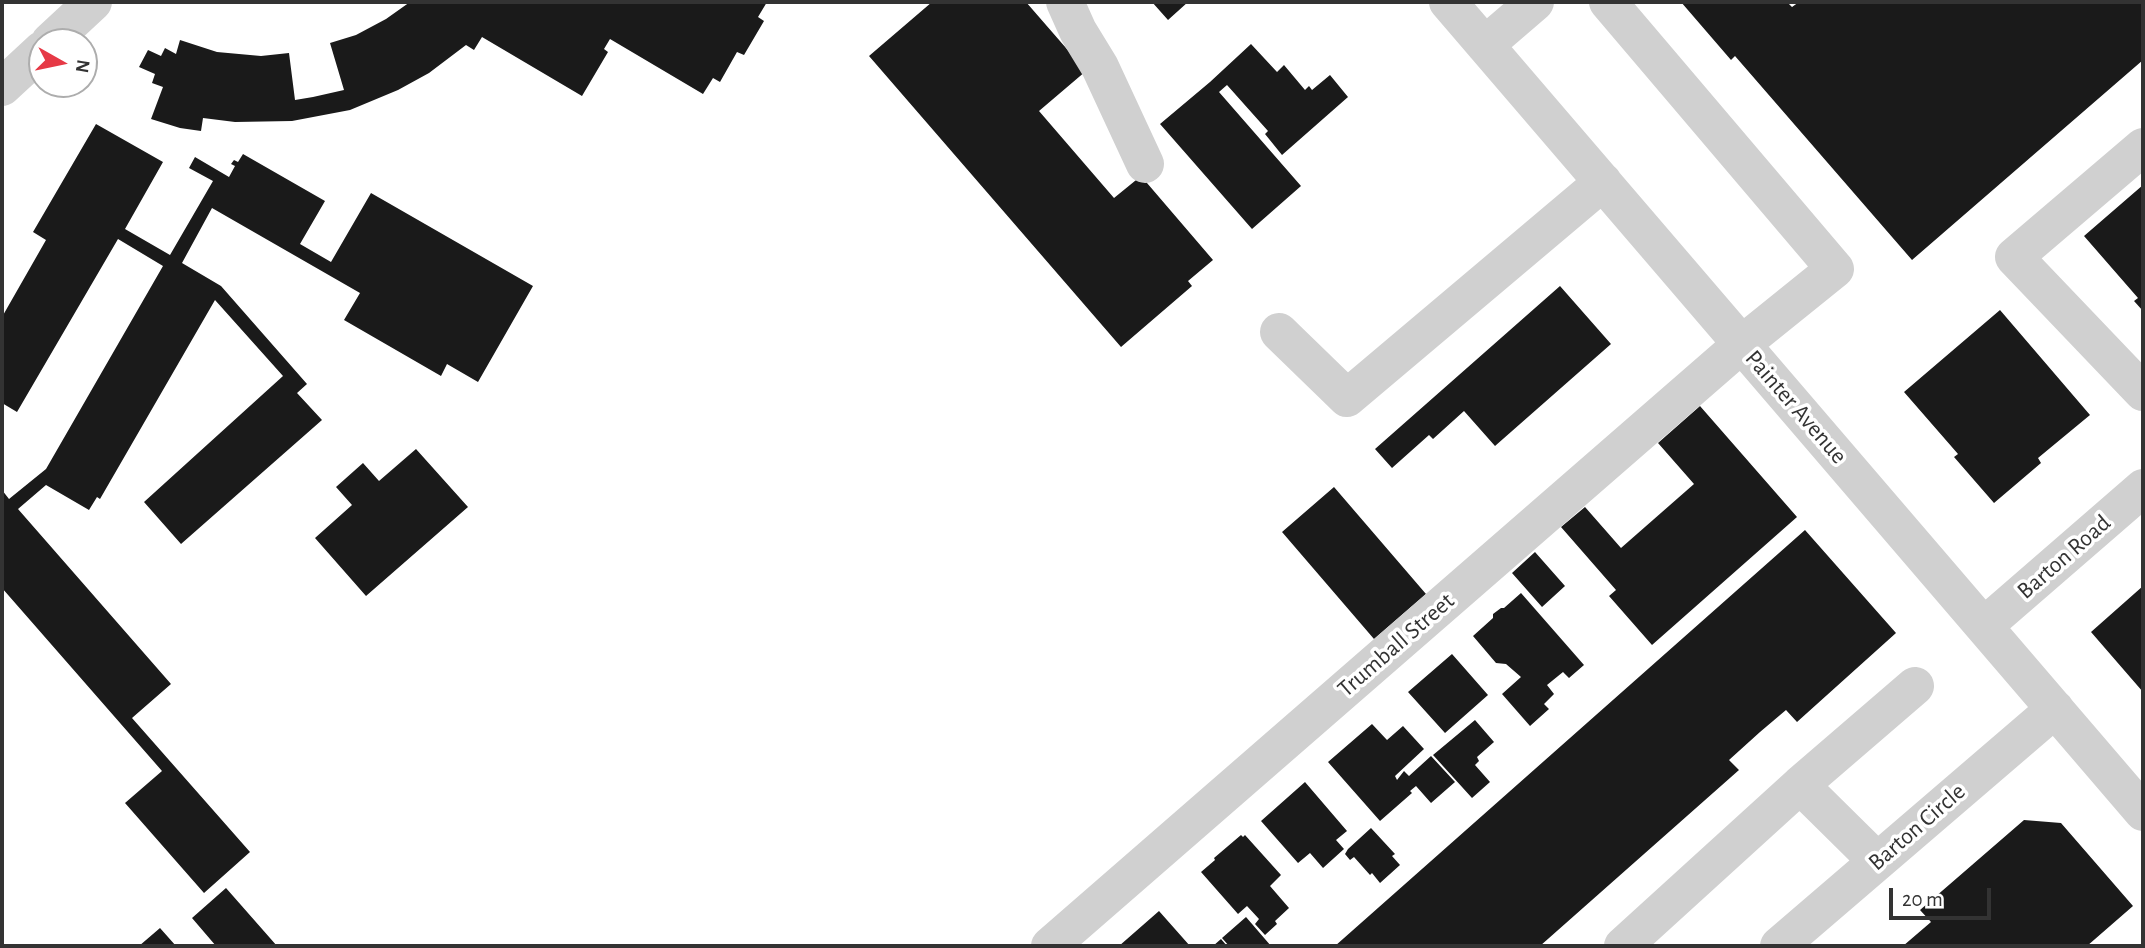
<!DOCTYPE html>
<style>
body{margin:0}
#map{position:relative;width:2145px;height:948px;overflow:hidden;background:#fff;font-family:"Alegreya Sans",sans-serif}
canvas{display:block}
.frame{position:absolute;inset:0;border:4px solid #333;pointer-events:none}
.north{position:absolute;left:28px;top:28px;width:70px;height:70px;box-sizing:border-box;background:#fff;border:2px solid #adadad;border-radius:50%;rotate:99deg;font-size:19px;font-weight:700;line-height:28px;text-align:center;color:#333}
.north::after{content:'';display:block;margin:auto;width:24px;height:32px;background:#e63946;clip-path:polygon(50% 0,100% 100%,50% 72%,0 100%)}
.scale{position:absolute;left:1889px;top:888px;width:102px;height:32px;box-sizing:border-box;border:4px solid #333;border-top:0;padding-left:9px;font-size:21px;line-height:24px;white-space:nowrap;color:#333;-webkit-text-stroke:5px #fff;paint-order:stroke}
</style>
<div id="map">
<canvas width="2145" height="948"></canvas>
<div class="frame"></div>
<div class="north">N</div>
<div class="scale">20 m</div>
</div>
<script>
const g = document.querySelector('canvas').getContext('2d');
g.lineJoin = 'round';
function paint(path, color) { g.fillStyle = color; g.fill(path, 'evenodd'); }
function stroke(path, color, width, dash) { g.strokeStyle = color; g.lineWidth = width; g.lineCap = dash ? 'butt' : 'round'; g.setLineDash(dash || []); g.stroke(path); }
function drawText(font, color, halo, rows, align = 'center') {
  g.font = font + ' "Alegreya Sans",sans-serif'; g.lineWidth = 7; g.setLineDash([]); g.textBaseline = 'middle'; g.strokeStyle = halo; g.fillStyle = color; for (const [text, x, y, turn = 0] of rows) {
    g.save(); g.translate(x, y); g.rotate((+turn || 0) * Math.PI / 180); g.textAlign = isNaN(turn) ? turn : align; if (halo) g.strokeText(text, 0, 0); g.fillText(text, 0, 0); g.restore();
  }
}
paint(new Path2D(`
 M410,2h357l-9,15 6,4 -20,34 -7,-3 -17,30 -7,-4 -10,16 -93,-55 -6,10 4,3 -26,44 -100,-59 -8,13 -8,-5 -37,28 -31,17 -48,20 -58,11 -57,1 -32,-4 -2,13 -21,-3 -29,-9 12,-32 -11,-4 3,-9 -16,-7 9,-17 13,6 4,-8 11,6 4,-14 37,12 44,4 28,-3 6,47 18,-3 31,-7 -14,-47 26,-8 30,-16z
 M932,2h94l60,69 -47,40 75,87 27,-22 72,84 -25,21 4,5 -71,61 -252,-291z
 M1152,2h36l-20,18z
 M1681,2h106l5,5 7,-5h344v58l-231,200 -177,-204 -4,4z
 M1251,44l26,28 7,-7 21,25 4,-4 3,4 18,-15 18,22 -66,58 -17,-21 3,-3 -41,-46 -8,7 82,94 -49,43 -92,-105 50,-42z
 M96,124l67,38 -38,67 45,26 43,-74 -24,-13 6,-11 34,20 6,-11 -4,-2 3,-4 4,2 5,-8 82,47 -25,43 31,18 40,-69 162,93 -55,96 -31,-18 -6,12 -97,-56 16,-27 -148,-85 -30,55 39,23 86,98 -10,9 25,27 -141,124 -37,-42 139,-126 -68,-76 -115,199 -3,-2 -8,13 -43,-25 -28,24 153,175 -39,34 118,134 -46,41 -79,-90 37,-32 -160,-183v-98l7,9 37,-30 117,-203 -45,-27 -101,173 -15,-9v-86l44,-77 -13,-8z
 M2143,185v126l-9,-10 4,-3 -54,-62z
 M1560,286l51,58 -116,102 -31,-35 -31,28 -4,-4 -37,33 -17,-19z
 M2000,310l90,105 -52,43 3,5 -47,40 -40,-46 4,-3 -54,-62z
 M1700,406l97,111 -145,128 -43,-49 7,-6 -55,-63 24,-20 36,41 73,-64 -36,-41z
 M416,449l52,58 -102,89 -51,-58 37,-33 -16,-18 27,-24 16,18z
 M1334,487l92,107 -52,45 -92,-107z
 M1805,530l91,103 -99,89 -11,-12 -26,22 -31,28 10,10 -199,176h-205z
 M1535,552l30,34 -23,21 -30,-34z
 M2143,586v106l-52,-60z
 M1521,593l63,72 -15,13 -6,-6 -16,13 7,9 -10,10 5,5 -19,17 -28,-32 19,-17 -15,-13 -10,-1 -23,-27 20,-18v-4l8,-6h3z
 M1452,654l36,41 -43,38 -37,-41z
 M1475,720l19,22 -17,15 2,4 -4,4 15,17 -18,16 -39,-43z
 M1372,724l15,16 16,-14 21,23 -29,27 2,4 7,-9 5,5 22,-20 24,26 -24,21 -15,-17 -6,5 2,2 -32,28 -52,-59z
 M1305,782l42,49 -11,9 8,9 -21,19 -13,-15 -12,10 -37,-42z
 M2024,820l37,3 72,83 -46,40h-184l28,-24 -11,-12z
 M1371,828l24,26 -3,2 8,9 -20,18 -8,-10 -2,2 -16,-18 -4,3 -5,-6 3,-5z
 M1241,835l2,2 2,-2 36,40 -11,11 19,22 -14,13 2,3 -12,11 -10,-11 4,-5 -12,-13 -9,8 -37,-42 14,-12 -1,-2z
 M226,888l51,58h-61l-24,-28z
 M1159,911l31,35h-71z
 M1246,917l25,29h-42l-7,-8z
 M160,928l16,18h-37z
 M1221,939l6,7h-14z`), '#1a1a1a');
stroke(new Path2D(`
 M1065,2l13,29 22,36 45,97
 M1448,2l695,810
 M50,42l43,-40
 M1485,45l50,-43
 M2,87l40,-37
 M2143,147l-129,110 129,135
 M1279,332l68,66 256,-216
 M1984,626l159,-138
 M1800,785l115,-99
 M1050,946l692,-602 93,-75 -227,-267
 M1623,946l177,-161 77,76
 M1779,946l276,-237`), '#d0d0d0', 38);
drawText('24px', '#333', '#fff', [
 ["Painter Avenue",1796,407,49],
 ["Barton Road",2064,557,-41],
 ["Trumball Street",1396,645,-41],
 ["Barton Circle",1917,827,-41]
]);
</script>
